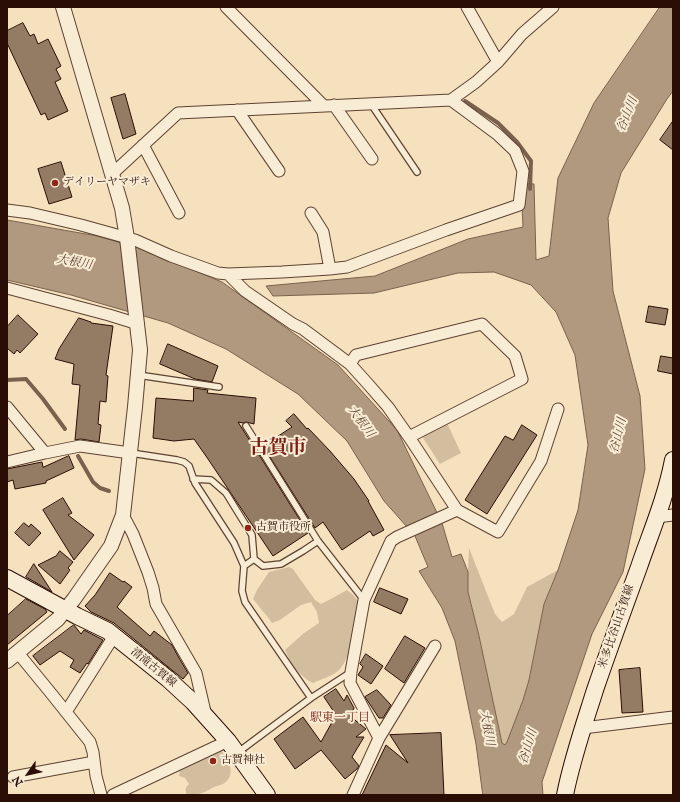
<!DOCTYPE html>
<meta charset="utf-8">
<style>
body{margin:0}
#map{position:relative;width:680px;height:802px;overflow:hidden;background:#f5e1bd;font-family:"IM FELL English",serif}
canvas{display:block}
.frame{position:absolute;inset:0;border:8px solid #2a0d04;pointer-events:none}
.north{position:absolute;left:8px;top:754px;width:40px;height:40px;-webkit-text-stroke:3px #f8ecd4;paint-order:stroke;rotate:236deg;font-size:11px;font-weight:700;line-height:16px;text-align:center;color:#2a0d04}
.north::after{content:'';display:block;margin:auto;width:14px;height:18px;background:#2a0d04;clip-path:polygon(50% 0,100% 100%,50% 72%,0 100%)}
</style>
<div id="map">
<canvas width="680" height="802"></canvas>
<div class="frame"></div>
<div class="north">N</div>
</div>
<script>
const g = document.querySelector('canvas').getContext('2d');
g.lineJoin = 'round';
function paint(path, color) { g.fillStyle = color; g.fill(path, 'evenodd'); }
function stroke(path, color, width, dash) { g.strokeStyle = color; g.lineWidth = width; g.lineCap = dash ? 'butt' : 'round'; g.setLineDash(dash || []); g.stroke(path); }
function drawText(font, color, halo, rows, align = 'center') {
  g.font = font + ' "IM FELL English","Noto Serif JP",serif'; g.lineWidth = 4; g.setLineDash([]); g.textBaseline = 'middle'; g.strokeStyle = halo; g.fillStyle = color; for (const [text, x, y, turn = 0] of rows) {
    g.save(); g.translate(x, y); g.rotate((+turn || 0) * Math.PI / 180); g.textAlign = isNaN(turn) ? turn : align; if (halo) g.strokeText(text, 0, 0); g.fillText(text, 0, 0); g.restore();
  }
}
paint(new Path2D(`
 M447,423l14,30 -21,11 -17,-26 3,-6z
 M469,548l26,66 7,8 12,-8 13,-27 31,-17 -14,34 -15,76 -6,20 -16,43 -2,2 -3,-2 -23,-107 -11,-44v-20z
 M289,567l4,2 22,31 6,4 8,-4 18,-10c5,4 10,8 12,14 1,6 -3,9 -4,14 -4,12 -3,25 -7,37 -2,5 -6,12 -10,16 -4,4 -19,9 -25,12 -14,-7 -22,-19 -28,-33l19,-17 15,-10 -2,-11 -6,-10 -10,3 -21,15 -8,3c-6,-9 -13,-16 -19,-24l4,-9 12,-18z
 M220,749c8,10 18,26 3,35 -3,1 -6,2 -9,3 -11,6 -14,8 -27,8 -2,-5 -2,-7 2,-11l-4,-6 -6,-2 1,-7z`), '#d2bd9e');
const water = new Path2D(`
 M660,7h13v84l-6,8 -46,74 -13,45 5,73 27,105 5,73 -22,103 -31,62 -50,148 1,13h-60l-1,-6 -6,-45 -21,-103 -13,-33 -23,-37 9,-4 -13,-31 -31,-35 -37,-60 -49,-47 -72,-45 -58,-26 -97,-28 -64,-15v-60l90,16 45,13 80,33 116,83 59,65 45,93 10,34 9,-3 7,18v20l11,44 23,107 3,2 2,-3 16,-42 6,-20 15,-76 14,-34 20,-60 10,-65 -13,-90 -19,-43 -25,-27 -37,-13 -36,1 -84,20 -101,3 -7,-10 109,-10 93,-37 55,-12 -2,-44 13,1 2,76 13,-4 9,-78 36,-75z`);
paint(water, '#b0997e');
stroke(water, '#7a614d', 1);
stroke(new Path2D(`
 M465,101l33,22 19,19 14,19 -1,28
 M7,380l19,-1 17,20 22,30
 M78,456l15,26 7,6 9,3`), '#7a614d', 4);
const building = new Path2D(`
 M23,23l7,13 4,-2 4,10 10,-5 13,27 -5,3 5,10 -6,3 13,29 -20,9 -3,-7 -4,2 -34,-72v-12z
 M125,94l11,40 -13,5 -12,-41z
 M673,121v29l-13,-10z
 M61,162l11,35 -23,7 -11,-35z
 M649,306l19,3 -3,16 -19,-3z
 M18,315l20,19 -18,19 -3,-3 -3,4 -7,-6v-21z
 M79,318l12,4v1l22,3 -7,49 2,1 -2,26 -6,-1 -2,23 3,1 -2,17 -18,-3 -6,1 5,-55 -8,-1 2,-20 -19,-5 4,-10z
 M168,344l50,22 -6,16 -17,-3 -35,-15z
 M661,356l12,2v16l-15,-3z
 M194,388l14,2 -1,3 49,5 -2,26 -8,-2 -3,1 -5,-1 14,22 -1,9 5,-3 52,83 -35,23 -65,-97 -14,-20 -20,2 -21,-3 3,-40 37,3z
 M294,414l13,15 1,-1 22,23 24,28 15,22h-1l16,29 -11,6 -3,-5 -28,19 -19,-28 -8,6 -52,-82 29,-19 -6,-6z
 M522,425l15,10 -50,79 -22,-14 40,-64 8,4z
 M69,456l5,12 -28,13v2l-31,6 -2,-9 -6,2v-13l35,-7 1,5z
 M63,498l9,15 -4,2 26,20 -20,25 -31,-50z
 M24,523l5,4 2,-3 10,9 -12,13 -14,-13z
 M60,551l13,11 -5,6 2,2 -10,14 -22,-19 18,-9z
 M34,564l18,28 -26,-15z
 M110,573l13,9 1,-1 8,6 -15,20 33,29 4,-5 18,14 7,13 9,15 -5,6 -69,-56 -23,-11 -6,-6 10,-11z
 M380,588l28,11 -7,15 -27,-12z
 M26,599l19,10 2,3 -40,33v-29z
 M74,625l7,9 3,-4 19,10 -15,24 -1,-1 -7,10 -10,-6 4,-7 -14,-9 -20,14 -7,-9z
 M405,636l20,12 -21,35 -19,-14z
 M366,654l17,12 -12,18 -13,-9 5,-8 -3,-3z
 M640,668l3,44 -21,1 -3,-43z
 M336,689l8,12 3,-6 7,13 -4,8 16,13 -10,8h8l-12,20 7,9 -2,3 -12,10 -24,-29 -26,19 -21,-30 29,-22 18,25 15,-27 -12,-18z
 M377,690l14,15 -8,13h-4l-14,-21z
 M441,733l3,62h-82l24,-50 22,18 -18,-28z`);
paint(building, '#947b64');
stroke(building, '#2a0d04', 1);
const service = new Path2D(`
 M371,104l46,68
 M138,375l81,12
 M246,426l72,115 46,59
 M131,453l46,7 7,2 5,4 6,17 39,60 10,23 -2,25 3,11 66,96
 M193,479l18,1 15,13 26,42 2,24 -10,7
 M254,559l9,7 18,-2 22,-13 15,-10
 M237,753l74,-55 40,-26`);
const minor = new Path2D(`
 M226,7l98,99
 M467,7l31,55
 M334,105l38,54
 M237,110l42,61
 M143,145l36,68
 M112,174l66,-61 273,-13 25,-18 22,-20 24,-28 31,-27
 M7,210l23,3 51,12 54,15 36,16 47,17 10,1 54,-2 48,-3 17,-2 99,-37 73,-25 4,-34 -8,-20 -18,-17 -46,-34
 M311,213l12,19 7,37
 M228,274l17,17 48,33 10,5 47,35 18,20 20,23 21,30 48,73 41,22 43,-71 17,-52
 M7,288l102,27 29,9
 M350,364l6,-9 126,-31 33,32 7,23 -113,58
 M7,407l38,46
 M7,462l38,-9 35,-7 50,7
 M123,515l10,19 15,38 5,16 3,16 40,69 10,43
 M657,517l16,-2
 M18,653l32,39 40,50 3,10 3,24 5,19
 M66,712l48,-76
 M583,728l90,-11
 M379,738l-29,-55 1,-11 13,-72 27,-59 6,-4 60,-27
 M13,777l81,-15
 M113,795l115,-54
 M353,795l26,-57 56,-92`);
const tertiary = new Path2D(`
 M7,661l51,-42 16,-20 37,-53 12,-31 12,-108 5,-57 -13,-112 -5,-30 -59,-201`);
const secondary = new Path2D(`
 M7,578l70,38 31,15 60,48 25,23 35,39 39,54
 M565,795c7,-36 19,-70 30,-105 14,-41 29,-82 44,-123 12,-35 27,-70 34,-107`);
stroke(service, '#5d4232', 8);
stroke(minor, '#5d4232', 13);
stroke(tertiary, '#5d4232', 16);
stroke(secondary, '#2a0d04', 18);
stroke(service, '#f8ecd4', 5.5);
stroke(minor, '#f8ecd4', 11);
stroke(tertiary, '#f8ecd4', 14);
stroke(secondary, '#f8ecd4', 16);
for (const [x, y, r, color] of [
 [55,183,4,"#8f2418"],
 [248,528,4,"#8f2418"],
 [213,761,4,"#8f2418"]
]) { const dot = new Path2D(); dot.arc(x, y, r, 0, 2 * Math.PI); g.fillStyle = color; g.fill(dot); stroke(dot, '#f8ecd4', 1.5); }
drawText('11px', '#2a0d04', '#f8ecd4', [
 ["デイリーヤマザキ",63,183],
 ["古賀市役所",256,528],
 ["古賀神社",221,761]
], 'left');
drawText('11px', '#2a0d04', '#f8ecd4', [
 ["米多比谷山古賀線",617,627,-71],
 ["清滝古賀線",153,668,39]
]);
drawText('italic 12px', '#664c3b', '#f8ecd4', [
 ["谷山川",628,115,-68],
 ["大根川",74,263,10],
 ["大根川",360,422,53],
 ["谷山川",619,436,-76],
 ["大根川",486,728,80],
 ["谷山川",529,747,-73]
]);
drawText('12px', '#7a1f14', '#f8ecd4', [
 ["駅東一丁目",340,719]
]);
drawText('bold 19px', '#7a1f14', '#f8ecd4', [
 ["古賀市",278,449]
]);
</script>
